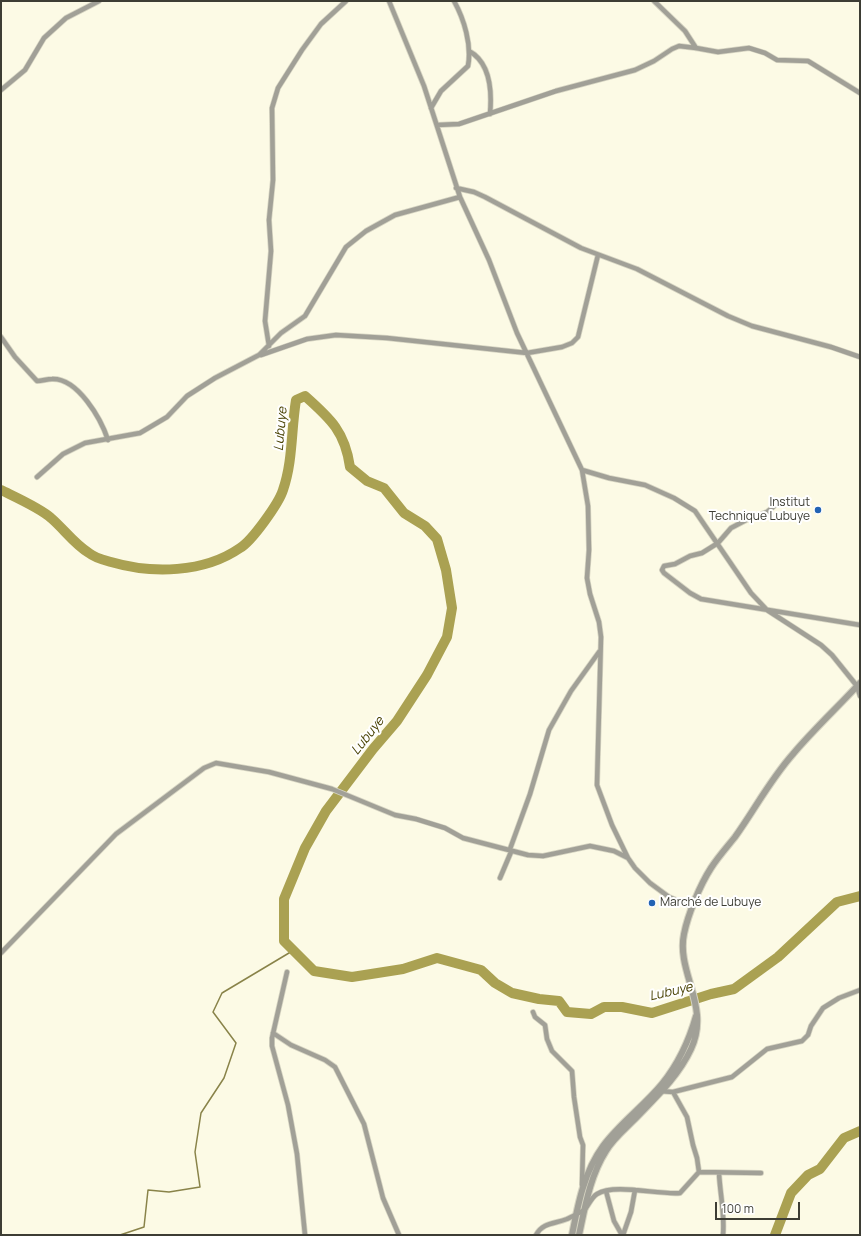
<!DOCTYPE html>
<meta charset="utf-8">
<style>
body{margin:0}
#map{position:relative;width:861px;height:1236px;overflow:hidden;background:#fcfae5;font-family:Manrope,sans-serif}
canvas{display:block}
.frame{position:absolute;inset:0;border:2px solid #3d3d34;pointer-events:none}
.scale{position:absolute;left:715px;top:1202px;width:85px;height:18px;box-sizing:border-box;border:2px solid #3d3d34;border-top:0;padding-left:5px;font-size:12px;line-height:14px;white-space:nowrap;color:#3d3d34;-webkit-text-stroke:3px #fff;paint-order:stroke}
</style>
<div id="map">
<canvas width="861" height="1236"></canvas>
<div class="frame"></div>
<div class="scale">100 m</div>
</div>
<script>
const g = document.querySelector('canvas').getContext('2d');
g.lineJoin = 'round';
function stroke(path, color, width, dash) { g.strokeStyle = color; g.lineWidth = width; g.lineCap = dash ? 'butt' : 'round'; g.setLineDash(dash || []); g.stroke(path); }
function drawText(font, color, halo, rows, align = 'center') {
  g.font = font + ' Manrope,sans-serif'; g.lineWidth = 4; g.setLineDash([]); g.textBaseline = 'middle'; g.strokeStyle = halo; g.fillStyle = color; for (const [text, x, y, turn = 0] of rows) {
    g.save(); g.translate(x, y); g.rotate((+turn || 0) * Math.PI / 180); g.textAlign = isNaN(turn) ? turn : align; if (halo) g.strokeText(text, 0, 0); g.fillText(text, 0, 0); g.restore();
  }
}
stroke(new Path2D(`
 M120,1235l24,-8 4,-37 21,2 31,-5 -5,-35 6,-39 23,-35 12,-35 -23,-31 9,-19 72,-43`), '#898349', 1.5);
stroke(new Path2D(`
 M1,490c14,7 39,18 50,28 13,11 23,26 38,35 6,5 15,7 22,9 41,12 93,11 129,-14 12,-7 39,-45 43,-58 10,-29 8,-59 13,-90l9,-4c26,23 40,36 45,71l17,14 17,7 20,25 21,13 12,13 9,31 6,38 -5,29 -20,38 -30,46 -24,28 -47,62 -21,37 -21,51v42l30,30 38,6 51,-8 34,-11 44,12 14,13 17,10 27,6 20,2 8,11 24,2 13,-7h18l30,6 59,-19 23,-5 44,-32 59,-55 23,-6
 M775,1235l16,-42 17,-18 12,-6 24,-31 16,-7`), '#aaa152', 10);
const minor = new Path2D(`
 M389,1l35,85 36,111 29,63 28,73 65,137 6,36 1,44 -2,28 3,16 9,28 2,15 -4,148 15,40 16,33
 M654,1l31,30 11,17
 M469,51c22,12 23,41 21,63
 M1,90l24,-20 19,-32 22,-20 33,-17
 M431,108l10,-17 27,-25c4,-21 -4,-47 -14,-65
 M437,125l22,-1 97,-33 79,-21 19,-9 18,-12 7,-3 17,2 22,4 31,-4 16,5 12,7 31,1 52,32
 M456,188l18,4 11,5 96,51 56,21 91,47 24,10 79,21 29,10
 M1,337l14,20 22,24c5,0 10,-2 15,-2 26,-1 49,40 56,61
 M269,346l-4,-25 6,-70 -2,-31 4,-40 -1,-72 6,-20 24,-38 19,-26 25,-23
 M261,355l46,-16 29,-4 51,3 140,15 35,-6 10,-4 6,-6 20,-82
 M582,470l27,8 36,7 29,13 21,13 56,82 16,17 54,35 11,10 25,31 3,10
 M37,477l26,-23 22,-11 55,-10 27,-16 20,-21 28,-18 44,-23 22,-22 24,-17 41,-69 20,-16 29,-16 65,-18
 M779,502l-12,10 -17,6 -19,10 -13,15 -16,10 -12,3 -15,8 -11,2 -2,4 2,3 26,20 11,6 159,26
 M500,878l11,-26 -1,-3 20,-55 19,-64 22,-39 28,-39
 M1,953l115,-119 88,-66 12,-5 53,9 63,17 63,26 21,4 29,9 18,10 65,17 15,1 47,-10 24,5 14,7 7,10 15,15 19,14 24,10
 M287,972l-15,66v8l16,59 9,49 8,81
 M533,1012l2,5 10,8 2,14 5,12 20,20 2,26 6,40 3,8 -1,40
 M273,1033l18,12 34,15 10,7 29,57 19,74 16,37
 M659,1091l14,1 59,-15 35,-28 35,-8 6,-6 3,-9 12,-18 16,-10 21,-8
 M673,1092l14,25 6,28 4,13 2,14
 M719,1173c1,21 6,41 4,62
 M606,1191l8,30 8,14
 M536,1235c7,-13 19,-11 31,-16 6,-3 14,-6 19,-11 3,-4 6,-11 11,-14 18,-11 61,1 83,-1l19,-21 62,1
 M623,1235l8,-23 4,-22`);
const tertiary = new Path2D(`
 M572,1235c6,-31 12,-63 31,-89 17,-23 41,-40 59,-62 16,-20 27,-43 34,-68
 M579,1235c6,-28 11,-59 27,-84 7,-12 18,-21 28,-31 21,-22 44,-43 57,-71 20,-42 -15,-77 -7,-115 4,-20 16,-49 27,-66 7,-11 16,-21 24,-31 20,-28 35,-57 58,-83 21,-25 45,-47 67,-71`);
stroke(minor, '#d6d4c2', 6);
stroke(tertiary, '#d6d4c2', 8);
stroke(minor, '#a1a097', 4.5);
stroke(tertiary, '#a1a097', 6);
for (const [x, y, r, color] of [
 [818,510,4,"#2263b4"],
 [652,903,4,"#2263b4"]
]) { const dot = new Path2D(); dot.arc(x, y, r, 0, 2 * Math.PI); g.fillStyle = color; g.fill(dot); stroke(dot, '#fff', 1.5); }
drawText('12px', '#3d3d34', '#fff', [
 ["Institut",810,503],
 ["Technique Lubuye",810,517],
 ["Marché de Lubuye",660,903,"left"]
], 'right');
drawText('italic 13px', '#484100', '#fff', [
 ["Lubuye",281,429,-85],
 ["Lubuye",368,736,-52],
 ["Lubuye",671,992,-13]
]);
</script>
